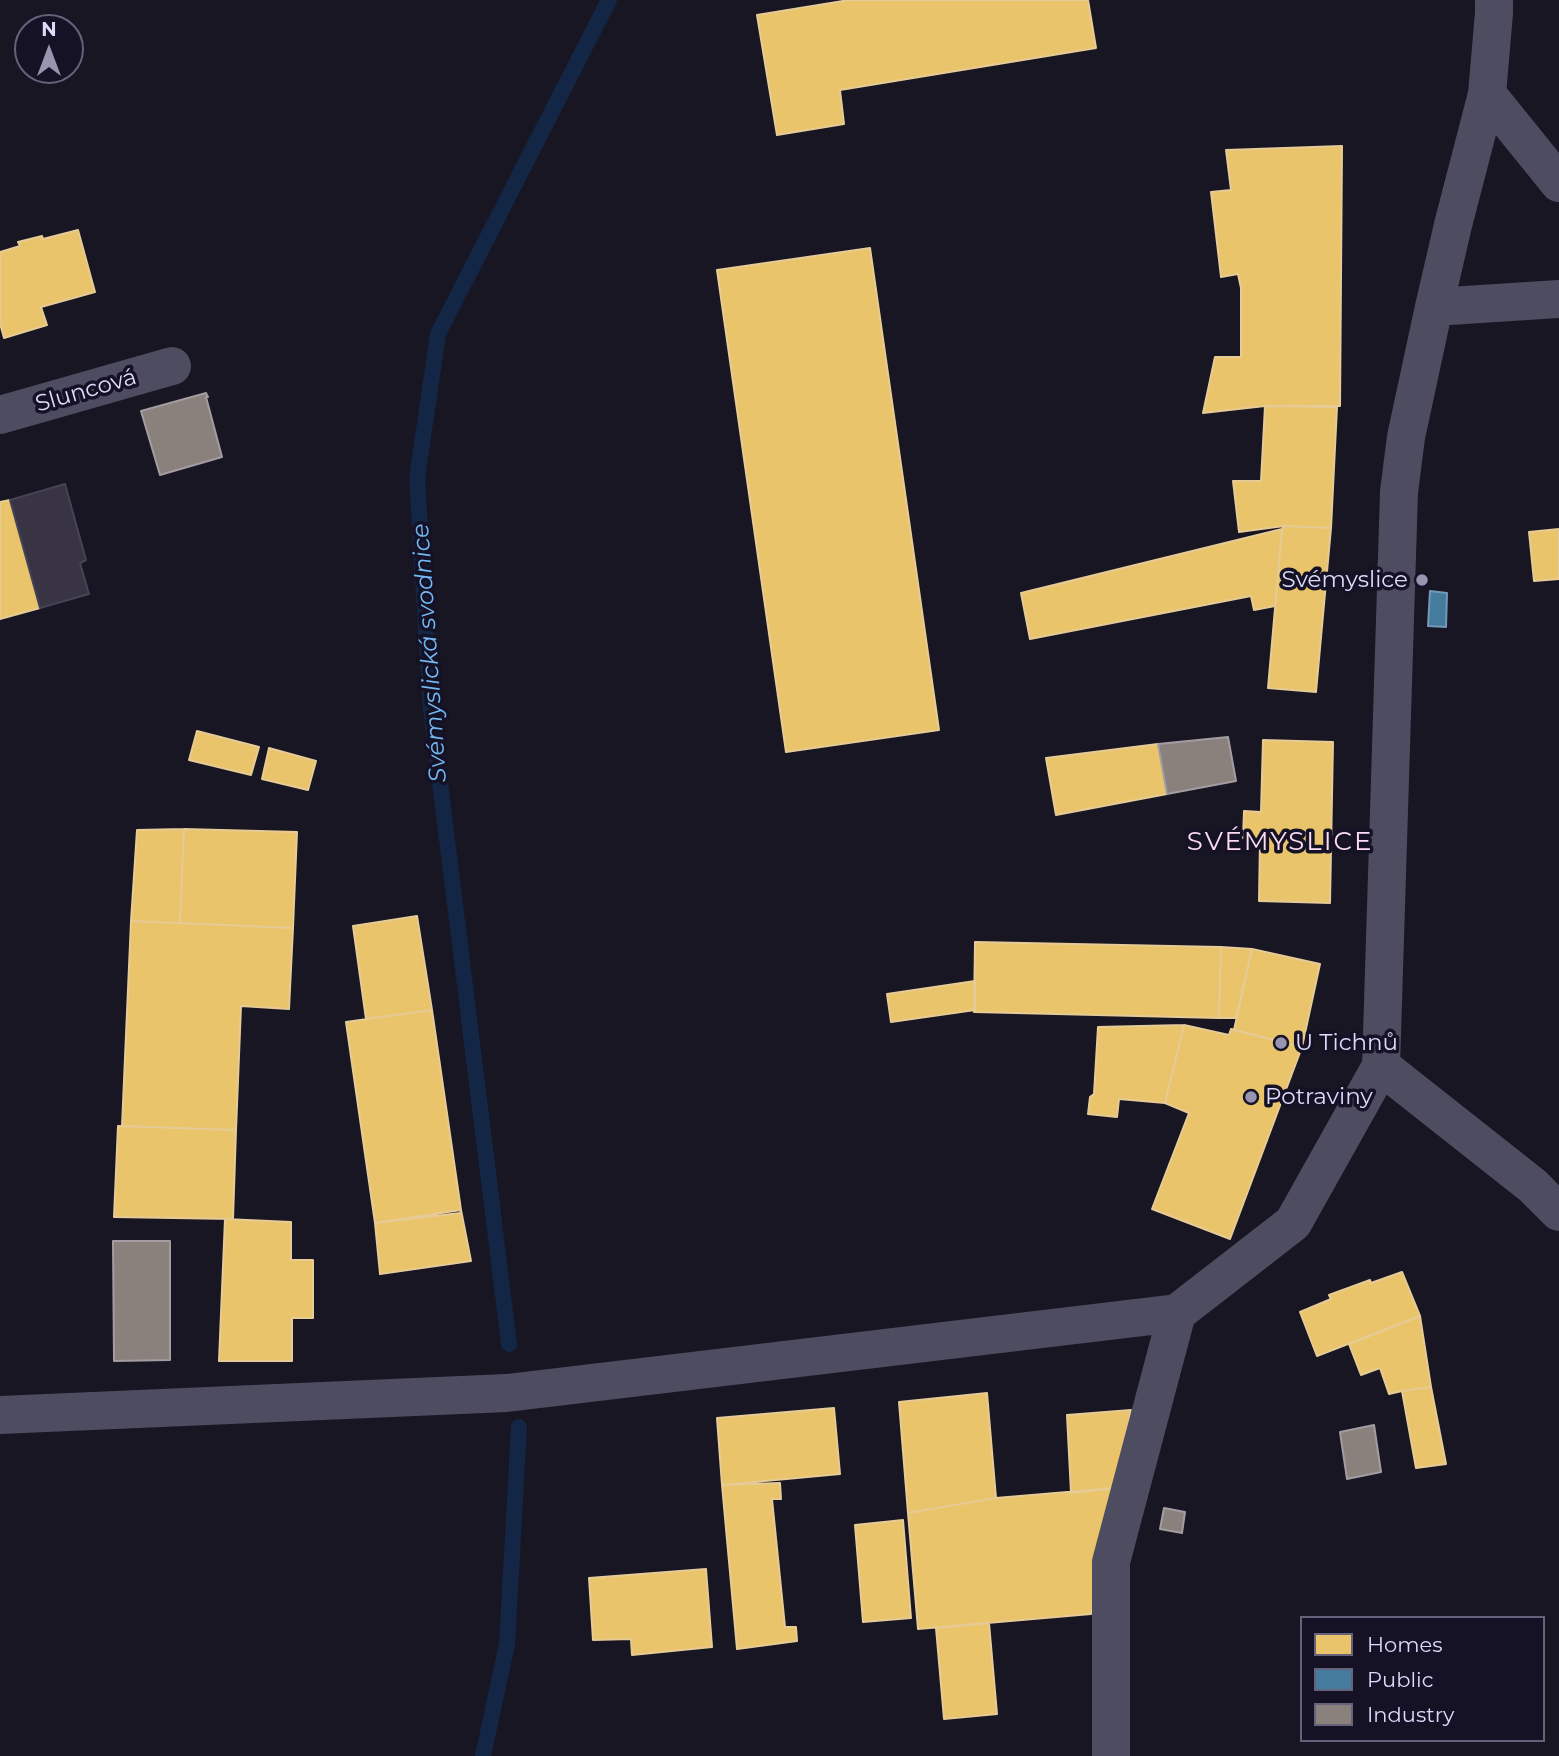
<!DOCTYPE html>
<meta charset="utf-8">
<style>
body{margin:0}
#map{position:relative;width:1559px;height:1756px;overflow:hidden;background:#181622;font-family:Montserrat,sans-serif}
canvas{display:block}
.legend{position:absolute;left:1300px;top:1616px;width:245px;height:126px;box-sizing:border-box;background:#151226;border:2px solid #65627c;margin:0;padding:9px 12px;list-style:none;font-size:21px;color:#dedafc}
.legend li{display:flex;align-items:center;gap:14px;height:35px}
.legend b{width:35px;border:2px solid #65627c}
.north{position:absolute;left:14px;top:14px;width:70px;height:70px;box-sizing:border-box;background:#151226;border:2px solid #65627c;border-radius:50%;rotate:0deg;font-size:19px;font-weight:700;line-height:28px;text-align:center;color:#dedafc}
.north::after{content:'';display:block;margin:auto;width:24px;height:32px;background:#9995b0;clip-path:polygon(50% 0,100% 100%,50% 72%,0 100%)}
</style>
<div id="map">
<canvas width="1559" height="1756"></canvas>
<ul class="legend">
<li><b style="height:19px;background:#e9c46a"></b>Homes</li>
<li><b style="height:19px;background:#457b9d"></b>Public</li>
<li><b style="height:19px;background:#8a817c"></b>Industry</li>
</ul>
<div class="north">N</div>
</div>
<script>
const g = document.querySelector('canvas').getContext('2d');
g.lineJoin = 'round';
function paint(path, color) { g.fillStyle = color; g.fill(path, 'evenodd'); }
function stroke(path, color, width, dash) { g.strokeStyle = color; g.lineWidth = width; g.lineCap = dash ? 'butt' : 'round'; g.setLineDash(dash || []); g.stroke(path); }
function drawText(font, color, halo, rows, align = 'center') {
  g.font = font + ' Montserrat,sans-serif'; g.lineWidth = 7; g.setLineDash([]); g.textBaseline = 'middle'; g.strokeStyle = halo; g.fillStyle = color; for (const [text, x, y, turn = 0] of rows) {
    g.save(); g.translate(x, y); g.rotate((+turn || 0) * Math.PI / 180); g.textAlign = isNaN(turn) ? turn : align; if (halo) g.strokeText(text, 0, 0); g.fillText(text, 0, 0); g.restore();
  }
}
const homes = new Path2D(`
 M849,0h239l8,48 -256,42 4,34 -67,11 -20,-120z
 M1342,146l-2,260h-75l-62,7 12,-56h26v-69l-3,-14 -17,3 -10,-85 20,-2 -5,-40z
 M78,230l17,62 -54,15 6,18 -43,13 -4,-15v-71l20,-6 -2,-4 24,-6 1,3z
 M870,248l69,482 -153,22 -69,-482z
 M1265,406l72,1 -6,121 -47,-2 -45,6 -6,-51h28z
 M10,500l30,108 -40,11v-117z
 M1284,526l47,2 -15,164 -48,-4 14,-159z
 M1282,529l-7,77 -21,4 -3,-14 -221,43 -9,-46z
 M1559,529v50l-25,2 -5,-49z
 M197,731l62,16 -8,28 -62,-15z
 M1263,740l70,2 -3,161 -71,-2 1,-62 -17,-1 1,-27 17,1z
 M1158,744l9,50 -111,21 -10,-57z
 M269,748l47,13 -8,29 -46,-11z
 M184,829l-4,94 -49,-2 6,-91z
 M184,829l113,3 -4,96 -113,-5z
 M417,916l15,94 -66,9 -13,-93z
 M131,921l162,7 -4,81 -48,-3 -5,124 -114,-4z
 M975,942l246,5 -2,71 -245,-6z
 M1221,947l31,2 -16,69h-17z
 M1252,949l68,15 -18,83 -68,-17z
 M975,981v29l-84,12 -4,-28z
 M432,1010l29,200 -86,13 -29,-201z
 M1184,1025l45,10 2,-6 71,18 -72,192 -78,-30 37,-96 -24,-10z
 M1184,1025l-19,78 -46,-4 -2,18 -29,-3 2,-17 4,-3 4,-67z
 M118,1126l118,4 -3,89 -119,-2z
 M461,1210l10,51 -91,13 -5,-51 85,-10z
 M225,1219l66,3v38h22v58h-21v43h-73z
 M1402,1272l18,44 -103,40 -17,-44 31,-13 -2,-4 41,-15 1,3z
 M1420,1316l11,71 -29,4 -13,3 -9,-26 -19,7 -12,-31z
 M1431,1387l15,77 -30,4 -14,-77z
 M987,1393l9,105 -88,15 -9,-111z
 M834,1408l6,66 -118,11 -5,-67z
 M1131,1410l-16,78 -44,5 -4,-78z
 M780,1483l1,16h-9l13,128h11l1,14 -60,8 -15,-164z
 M1115,1488l-24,126 -173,15 -10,-116 88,-15z
 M903,1520l8,98 -48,4 -8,-97z
 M706,1569l6,78 -80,8 -1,-16 -38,1 -4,-62z
 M989,1623l8,91 -53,5 -8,-91z`);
paint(homes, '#e9c46a');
stroke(homes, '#e6cb96', 2);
const public = new Path2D(`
 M1430,591l17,2 -1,34 -18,-1z`);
paint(public, '#457b9d');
stroke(public, '#7398ba', 2);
const industry = new Path2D(`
 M206,393l2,4h-2l16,60 -62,18 -19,-64z
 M1228,737l8,44 -69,13 -9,-50z
 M113,1241h57v119l-56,1z
 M1374,1425l7,47 -34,7 -7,-47z
 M1164,1508l21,4 -3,21 -22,-4z`);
paint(industry, '#8a817c');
stroke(industry, '#a39ca2', 2);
stroke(new Path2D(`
 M509,1344l-78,-635 -14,-231 21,-144 171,-334
 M483,1756l24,-112 12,-217`), '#132645', 16);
const building = new Path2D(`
 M65,484l21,76 -6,3 9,31 -49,14 -30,-108z`);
paint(building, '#383444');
stroke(building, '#454355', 2);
stroke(new Path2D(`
 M1487,94l72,89
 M1434,307l125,-8
 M0,415l172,-49
 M1381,1066l152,120 26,26
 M0,1415l507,-22 670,-80 116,-90 88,-157 18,-574 7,-55 28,-130 19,-82 34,-131 7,-81v-13
 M1111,1756v-194l66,-249`), '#4d4c61', 38);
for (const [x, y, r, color] of [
 [1422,580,7,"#9995b0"],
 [1281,1043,7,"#9995b0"],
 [1251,1097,7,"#9995b0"]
]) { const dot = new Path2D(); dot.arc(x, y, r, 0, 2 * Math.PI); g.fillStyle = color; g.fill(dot); stroke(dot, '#151226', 2.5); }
drawText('23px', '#dedafc', '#151226', [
 ["Sluncová",86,391,-16]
]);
drawText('23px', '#dedafc', '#151226', [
 ["Svémyslice",1408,580,"right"],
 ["U Tichnů",1295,1043],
 ["Potraviny",1265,1097]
], 'left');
drawText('italic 24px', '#72b8f3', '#151226', [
 ["Svémyslická svodnice",430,653,-94]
]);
g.letterSpacing = '2px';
drawText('26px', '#fcdcf1', '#151226', [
 ["SVÉMYSLICE",1280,842]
]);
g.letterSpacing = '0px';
</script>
